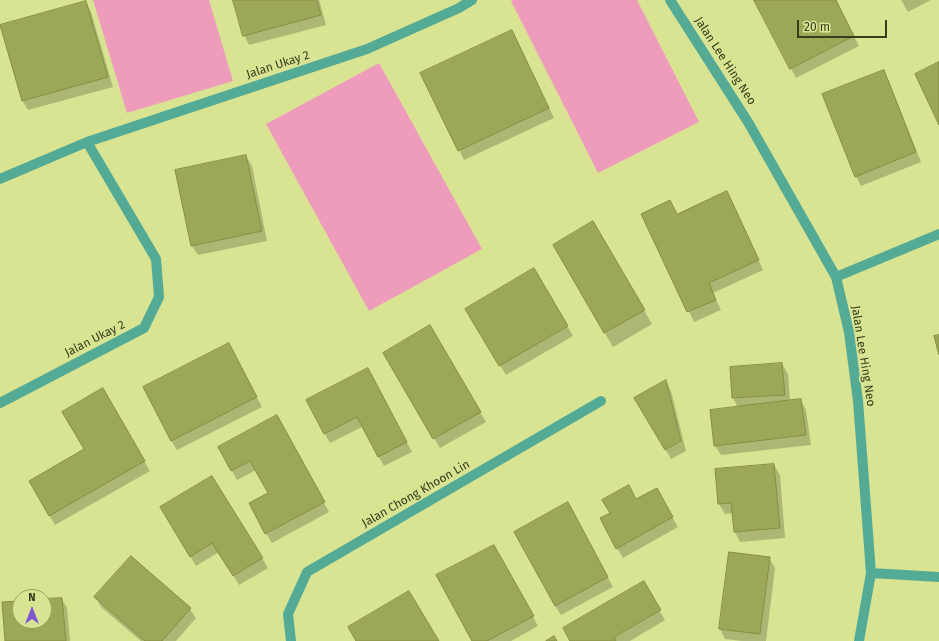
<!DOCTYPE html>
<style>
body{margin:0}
#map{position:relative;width:939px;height:641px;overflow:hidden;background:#d9e493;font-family:"Fira Sans",sans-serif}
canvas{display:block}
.north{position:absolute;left:12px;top:589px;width:40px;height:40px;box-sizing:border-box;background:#d9e493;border:1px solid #99a163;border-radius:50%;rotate:0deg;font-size:11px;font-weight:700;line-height:16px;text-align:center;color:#383c1a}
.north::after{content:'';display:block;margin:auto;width:14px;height:18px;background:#7f57d0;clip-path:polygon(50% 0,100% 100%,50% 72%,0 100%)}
.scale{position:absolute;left:797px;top:20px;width:90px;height:18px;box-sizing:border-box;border:2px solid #383c1a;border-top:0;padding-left:5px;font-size:12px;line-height:14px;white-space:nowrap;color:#383c1a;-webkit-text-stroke:3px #d9e493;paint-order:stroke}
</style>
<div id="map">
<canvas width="939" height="641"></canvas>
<div class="north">N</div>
<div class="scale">20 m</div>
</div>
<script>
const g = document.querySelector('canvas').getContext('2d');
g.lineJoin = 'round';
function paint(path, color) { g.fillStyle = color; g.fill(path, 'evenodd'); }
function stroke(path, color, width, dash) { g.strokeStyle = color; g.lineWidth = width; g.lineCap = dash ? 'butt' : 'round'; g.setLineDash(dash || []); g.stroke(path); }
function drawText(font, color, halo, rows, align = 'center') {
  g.font = font + ' "Fira Sans",sans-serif'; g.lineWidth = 3.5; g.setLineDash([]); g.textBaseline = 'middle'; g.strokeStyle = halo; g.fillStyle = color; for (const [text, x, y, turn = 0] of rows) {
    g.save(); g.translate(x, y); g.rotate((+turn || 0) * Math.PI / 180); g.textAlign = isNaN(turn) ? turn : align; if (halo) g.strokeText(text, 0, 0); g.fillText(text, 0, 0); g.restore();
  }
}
paint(new Path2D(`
 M93,0h116l24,81 -106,32z
 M513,0h124l62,122 -101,51 -87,-172z
 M379,63l103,186 -113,62 -103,-187z`), '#ef9cbc');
paint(new Path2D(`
 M234,0h85l7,25 -77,20 -5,-10z
 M755,0h80l24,46 -63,32z
 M901,0h30l-23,12z
 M86,2l5,10 22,75 -85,23 -6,-10z
 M517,41l37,77 -90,42 -42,-87z
 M883,71l6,10 32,81 -60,24 -5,-10z
 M246,156l6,10 15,75 -69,14 -6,-9z
 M732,202l31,68 -50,23 8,17 -27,12 -51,-108 34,1z
 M593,223l59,101 -39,23 -59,-102z
 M534,270l39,66 -67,39 -40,-66z
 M430,327l56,95 -46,26 -56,-94z
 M234,354l28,53 -85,43 -6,-10z
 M782,364l6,10 2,27 11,-1 5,10 5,35 -90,10 -6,-9 23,-38 -5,-10 -2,-31z
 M373,378l39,74 -28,14 -22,-39 -32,16 -5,-9z
 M666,381l5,10 15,60 -15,8 -35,-60z
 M103,390l47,81 -95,54 -25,-43 55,-32z
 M282,426l47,86 -57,31 -6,-10 3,-40 -13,-23 -19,10 -18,-33z
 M774,465l6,10 5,63 -45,4 -5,-10 -2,-19 -8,1 -6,-10 -3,-34z
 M656,489l22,38 -55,31 -6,-10z
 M573,513l40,74 -52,28 -6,-9z
 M167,517l95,41 6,10 -29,17 -20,-33 -23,14z
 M494,546l44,80 -27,15h-38z
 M729,553l40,5 6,10 -9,73h-24l-17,-2 -5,-10z
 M643,583l22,37 -35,21h-59z
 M96,597l94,12 6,9 -20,23h-35l-40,-34z
 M62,599l5,9 3,33h-64l14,-39v19h24v-21z`), '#0003');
const building = new Path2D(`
 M233,0h84l4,15 -78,21z
 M754,0h82l18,36 -64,33z
 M86,1l22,76 -86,24 -22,-76z
 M512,30l37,78 -91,43 -38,-78z
 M939,62v63l-24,-51z
 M884,70l32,82 -61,25 -33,-83z
 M246,155l16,76 -71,15 -16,-76z
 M727,191l32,69 -50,23 7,17 -29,12 -46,-98 29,-14 7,14z
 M593,221l52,89 -41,23 -51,-88z
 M534,268l34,58 -69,40 -34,-57z
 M430,325l51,87 -48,27 -50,-86z
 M939,335v20l-5,-19z
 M229,343l28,54 -86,44 -28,-54z
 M782,363l3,32 -53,3 -2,-31z
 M368,368l39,74 -29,15 -21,-40 -33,17 -18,-34z
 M666,380l15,61 -16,9 -31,-52z
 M103,388l42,73 -96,55 -20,-35 55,-32 -22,-37z
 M801,399l5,36 -92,11 -4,-36z
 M277,415l48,87 -60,32 -16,-31 19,-10 -18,-32 -19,10 -13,-24z
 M774,464l6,64 -46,4 -3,-29 -13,1 -3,-35z
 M212,476l51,82 -30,18 -21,-33 -22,14 -30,-50z
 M629,485l7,14 21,-11 16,29 -57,32 -16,-31 10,-5 -8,-13z
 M568,502l40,75 -53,29 -41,-74z
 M494,545l40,71 -47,25h-15l-36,-66z
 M729,552l41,5 -10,77 -41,-5z
 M131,556l60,52 -29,33h-17l-51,-44z
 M644,581l17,29 -47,27 2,4h-46l-7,-13z
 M409,591l30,50h-83l-8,-14z
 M62,598l4,43h-61l-3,-39 18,-1v20h24v-22z
 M554,636l3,5h-11z`);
paint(building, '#9da758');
stroke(building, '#858f3f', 1);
stroke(new Path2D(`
 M670,0l78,122 88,155 13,55 9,69 13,172 -12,68
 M0,179l87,-37 280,-93 92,-41 13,-8
 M836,277l103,-43
 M0,403l144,-75 15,-31 -3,-38 -69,-117
 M871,573l68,4
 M291,641l-3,-27 19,-42 294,-171`), '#53aa95', 10);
drawText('12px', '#383c1a', '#d9e493', [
 ["Jalan Lee Hing Neo",725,61,57],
 ["Jalan Ukay 2",278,65,-18],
 ["Jalan Ukay 2",95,339,-27],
 ["Jalan Lee Hing Neo",863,356,81],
 ["Jalan Chong Khoon Lin",416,494,-30]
]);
</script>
